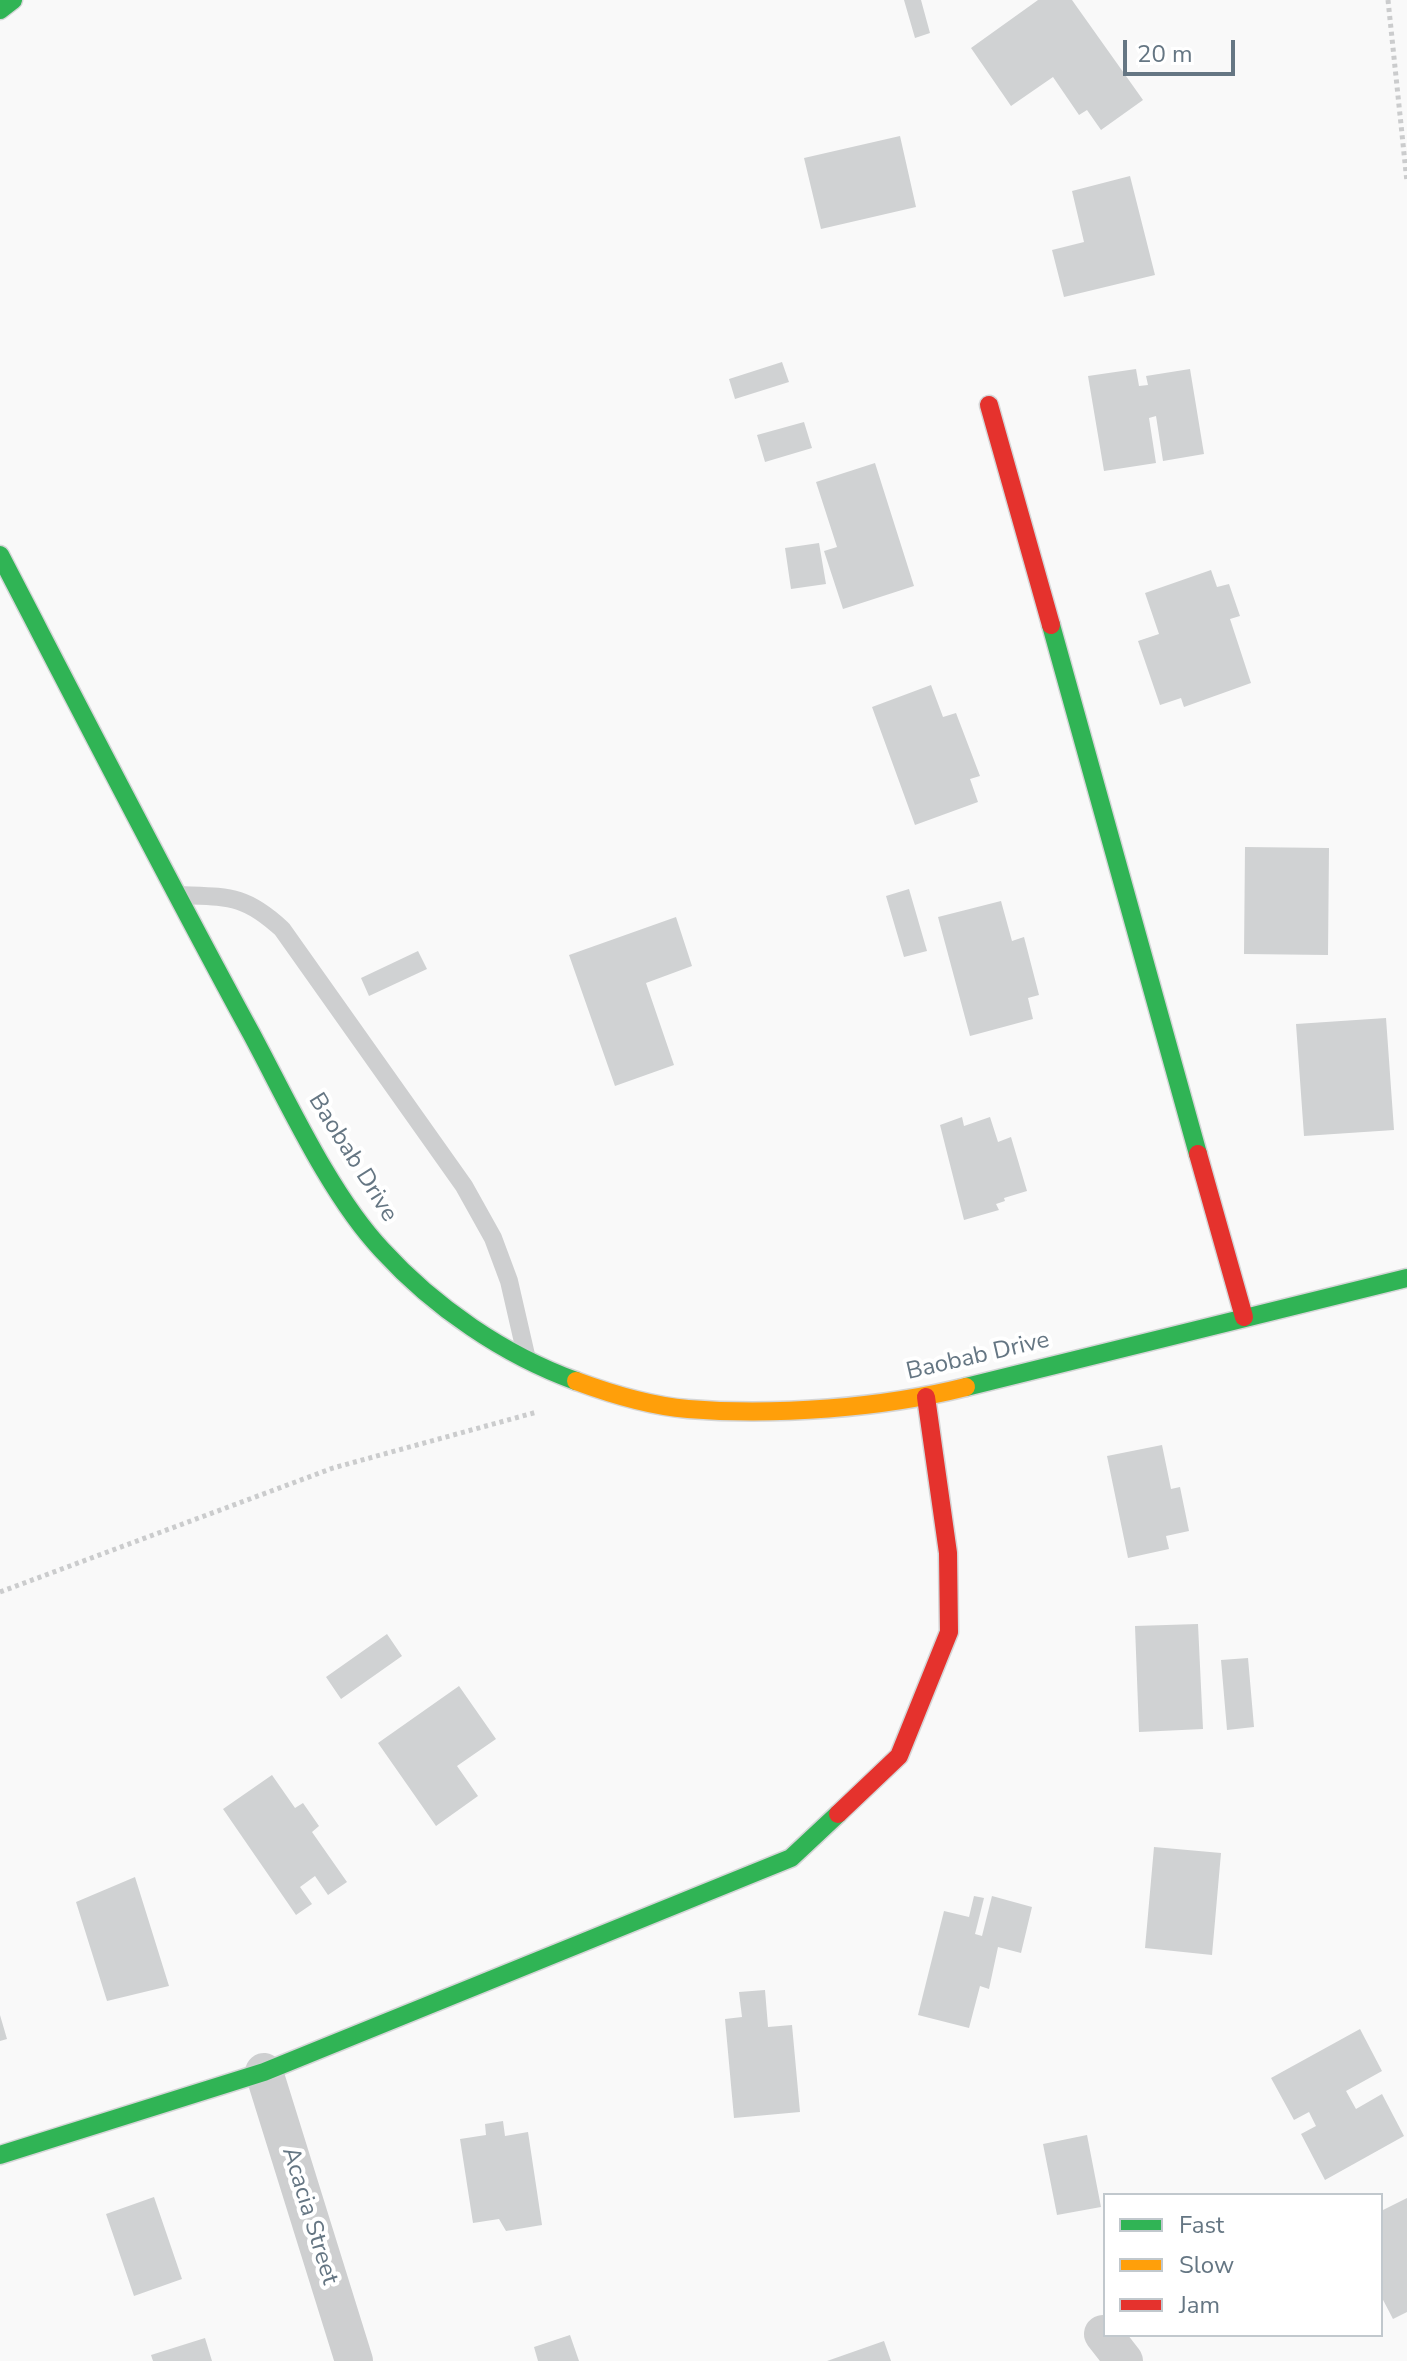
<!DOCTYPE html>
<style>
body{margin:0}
#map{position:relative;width:1407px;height:2361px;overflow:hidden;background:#f9f9f9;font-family:"Nunito Sans",sans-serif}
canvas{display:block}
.legend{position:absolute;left:1103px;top:2193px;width:280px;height:144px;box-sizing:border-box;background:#fff;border:2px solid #c1c8cd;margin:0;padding:10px 14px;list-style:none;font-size:24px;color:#657683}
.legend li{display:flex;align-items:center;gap:16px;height:40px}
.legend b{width:40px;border:2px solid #c1c8cd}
.scale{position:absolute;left:1123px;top:40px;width:112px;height:36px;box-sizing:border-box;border:4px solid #657683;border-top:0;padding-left:10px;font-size:24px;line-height:28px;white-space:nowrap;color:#657683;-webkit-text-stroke:6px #fff;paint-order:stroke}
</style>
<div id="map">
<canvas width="1407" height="2361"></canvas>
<ul class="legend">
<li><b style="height:10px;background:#30b455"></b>Fast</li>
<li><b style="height:10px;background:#ff9f0a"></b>Slow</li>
<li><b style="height:10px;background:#e5322d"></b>Jam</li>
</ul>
<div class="scale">20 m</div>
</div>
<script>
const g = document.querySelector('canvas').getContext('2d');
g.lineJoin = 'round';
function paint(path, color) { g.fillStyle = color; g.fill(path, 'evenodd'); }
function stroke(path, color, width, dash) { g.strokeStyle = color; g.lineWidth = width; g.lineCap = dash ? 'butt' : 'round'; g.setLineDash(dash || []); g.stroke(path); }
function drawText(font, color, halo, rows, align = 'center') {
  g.font = font + ' "Nunito Sans",sans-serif'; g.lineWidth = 8; g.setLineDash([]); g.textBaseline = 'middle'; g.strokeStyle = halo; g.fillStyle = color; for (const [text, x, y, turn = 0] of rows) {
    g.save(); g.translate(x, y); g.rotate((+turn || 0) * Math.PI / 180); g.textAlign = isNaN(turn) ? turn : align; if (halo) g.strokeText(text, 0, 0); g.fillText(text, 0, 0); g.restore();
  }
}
paint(new Path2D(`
 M904,0h17l9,33 -15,5z
 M1038,0h34l71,100 -42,30 -14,-20 -8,5 -26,-38 -42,29 -40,-58z
 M900,136l16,71 -95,22 -17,-71z
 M1130,176l25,99 -91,22 -12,-47 32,-8 -12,-51z
 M782,362l7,20 -54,17 -6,-20z
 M1136,369l3,17 9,-1 -2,-9 44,-7 14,85 -41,7 -7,-45 -7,2 7,45 -52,8 -16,-95z
 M804,422l8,26 -47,14 -8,-27z
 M875,463l39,123 -71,23 -19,-58 13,-4 -21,-65z
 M819,543l7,41 -35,5 -6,-41z
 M1211,570l6,17 12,-3 11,32 -10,3 21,64 -67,24 -3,-9 -21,7 -22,-64 21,-7 -14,-41z
 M931,685l12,32 13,-4 24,63 -10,3 8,23 -63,23 -43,-118z
 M1245,847l84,1 -1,107 -84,-1z
 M909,889l18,62 -23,6 -18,-61z
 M1001,901l11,40 12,-4 15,58 -11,3 5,21 -63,17 -32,-119z
 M676,917l16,49 -46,17 28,82 -59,21 -46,-131z
 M418,951l9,18 -58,27 -8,-18z
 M1386,1018l8,112 -90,6 -8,-112z
 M962,1117l2,9 26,-9 8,25 13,-5 16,54 -23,7 1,3 -9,3 3,6 -35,10 -24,-95z
 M1162,1445l9,44 9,-2 9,44 -23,5 3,13 -41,9 -21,-102z
 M1198,1624l5,105 -64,3 -4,-106z
 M387,1634l15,22 -61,43 -15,-22z
 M1248,1658l6,69 -27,3 -6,-70z
 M459,1686l37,53 -39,27 21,30 -42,30 -58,-83z
 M272,1775l23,33 8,-5 16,23 -7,6 35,50 -19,13 -13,-19 -15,11 12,17 -16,11 -73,-106z
 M1154,1847l67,6 -9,102 -67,-7z
 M135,1877l34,109 -62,15 -31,-99z
 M974,1896l10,2 -9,36 7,2 10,-40 40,11 -11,46 -23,-6 -9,42 -9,-3 -11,42 -51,-13 26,-104 25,6z
 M765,1990l3,37 24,-2 8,87 -66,6 -9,-99 17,-2 -3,-25z
 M0,2015l7,24 -7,2z
 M1360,2029l22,42 -36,20 10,18 26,-15 22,42 -79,44 -24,-46 15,-8 -7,-14 -15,8 -23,-42z
 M503,2121l2,15 23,-4 14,93 -36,6 -7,-12 -26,4 -13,-84 26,-4 -1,-11z
 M1087,2135l14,72 -44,8 -14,-71z
 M154,2197l28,82 -48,17 -28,-82z
 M1407,2198v114l-14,7 -12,-23v-85z
 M570,2335l9,26h-41l-4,-14z
 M205,2338l7,23h-59l-2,-6z
 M884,2341l7,20h-64z`), '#d0d2d3');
const fast = new Path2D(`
 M0,10l13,-10
 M0,555c83,160 165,320 251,478 36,67 79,162 131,217 52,57 122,105 194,131
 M1051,625l147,529
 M966,1387l441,-109
 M0,2155l264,-83 527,-214 47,-44`);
const slow = new Path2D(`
 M576,1381c35,13 74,25 112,28 86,7 195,-1 278,-22`);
const jam = new Path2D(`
 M989,405l62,220
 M1198,1154l46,163
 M838,1814l61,-58 50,-124 -1,-79 -22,-156`);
stroke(fast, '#d5d6d7', 21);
stroke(slow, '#d5d6d7', 21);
stroke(jam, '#d5d6d7', 21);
stroke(new Path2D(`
 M1388,0l19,182
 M0,1592l333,-124 204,-56`), '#cbcccd', 5, [4, 4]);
stroke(new Path2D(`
 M178,895c50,2 66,-1 104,34l182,257 29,52 16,43 17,74`), '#cecfd0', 18);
stroke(new Path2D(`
 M264,2072l90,289
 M1103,2334l21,27`), '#cecfd0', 38);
stroke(fast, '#30b455', 18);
stroke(slow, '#ff9f0a', 18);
stroke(jam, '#e5322d', 18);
drawText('24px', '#657683', '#fff', [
 ["Baobab Drive",352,1158,58],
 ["Baobab Drive",978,1357,-13],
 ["Acacia Street",309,2216,73]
]);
</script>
